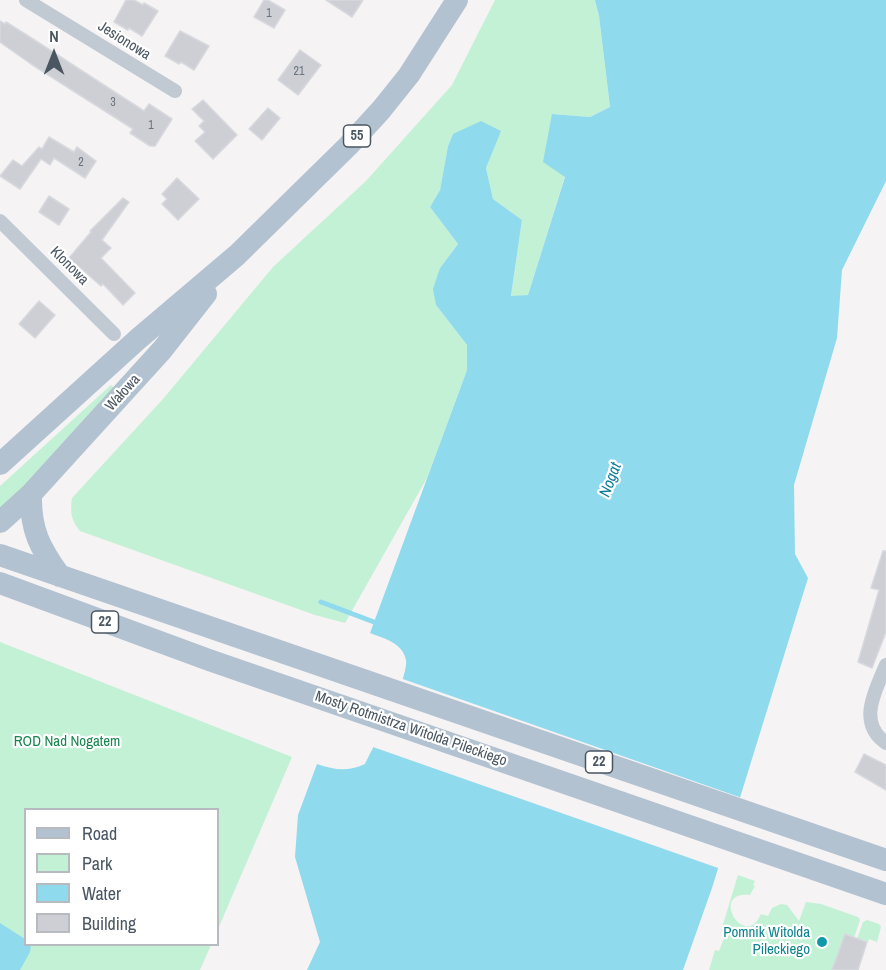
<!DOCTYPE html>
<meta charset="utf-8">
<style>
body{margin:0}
#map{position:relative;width:886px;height:970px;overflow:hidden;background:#f5f3f3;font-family:"Archivo Narrow",sans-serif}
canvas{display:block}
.legend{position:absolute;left:24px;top:808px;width:195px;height:138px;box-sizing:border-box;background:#fff;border:2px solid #b7bbc0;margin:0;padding:8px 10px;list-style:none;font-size:18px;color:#4a5661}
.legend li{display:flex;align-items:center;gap:12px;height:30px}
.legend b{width:30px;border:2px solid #b7bbc0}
.north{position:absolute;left:24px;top:24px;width:60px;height:60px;-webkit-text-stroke:4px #fff;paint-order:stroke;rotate:0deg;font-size:16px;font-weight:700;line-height:24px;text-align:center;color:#4a5661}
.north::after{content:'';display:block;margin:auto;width:21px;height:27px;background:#4a5661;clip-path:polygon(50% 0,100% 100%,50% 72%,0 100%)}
</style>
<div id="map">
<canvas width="886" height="970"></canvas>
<ul class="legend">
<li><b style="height:8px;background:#b3c2d1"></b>Road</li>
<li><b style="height:16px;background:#c3f1d5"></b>Park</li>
<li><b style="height:16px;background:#90daee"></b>Water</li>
<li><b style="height:16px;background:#cdcfd5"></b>Building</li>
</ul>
<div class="north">N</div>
</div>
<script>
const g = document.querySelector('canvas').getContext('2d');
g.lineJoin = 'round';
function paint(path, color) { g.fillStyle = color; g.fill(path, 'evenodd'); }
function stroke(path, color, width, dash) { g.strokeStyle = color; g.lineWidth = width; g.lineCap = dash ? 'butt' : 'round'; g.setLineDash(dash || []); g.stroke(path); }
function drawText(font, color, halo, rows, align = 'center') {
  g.font = font + ' "Archivo Narrow",sans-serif'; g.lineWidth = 4.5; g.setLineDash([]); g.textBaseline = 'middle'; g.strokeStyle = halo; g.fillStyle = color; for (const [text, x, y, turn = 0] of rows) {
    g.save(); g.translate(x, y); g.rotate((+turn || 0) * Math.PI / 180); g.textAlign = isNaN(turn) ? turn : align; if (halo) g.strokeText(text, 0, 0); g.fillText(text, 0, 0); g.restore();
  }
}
paint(new Path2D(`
 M495,0h100l4,16 11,91 -20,10 -38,-3 13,62 -37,119 -17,2 11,-77 -29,-21 -7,-31 14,-37 -47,3 -5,12 -8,44 -10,17 28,37 -18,24 -4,37 31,40v25l-40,108 -82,145 -30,-8 -235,-84c-9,-11 -10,-19 -8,-33l91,-99 110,-132 93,-86 86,-96z
 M111,385l6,6 -117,122v-27z
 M0,642l292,115 -74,172v-119h-192v134l185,1 -11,25h-200z
 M738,875l17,6 -2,4 2,1 -5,9c-42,-5 -5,57 11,19l7,2 4,-8 9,-4 6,1 12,16 7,-19 15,2 37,13 2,3 -6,18 -9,-3 -13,35h-123l6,-20 4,1 7,-18 -5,-2z
 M867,920l12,4 2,3 -4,15 -8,-3 -1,3 -11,-3 6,-17z`), '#c3f1d5');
paint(new Path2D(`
 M595,0h291v181l-44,89 -5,68 -43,147 1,69 13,24 -96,310 -29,82h-376l13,-28 -25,-85 3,-42 19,-51c18,6 30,8 48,0 9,-18 44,-87 41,-104 -3,-17 -23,-22 -36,-27l97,-263v-25l-31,-40 -3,-16 7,-21 18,-24 -28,-37 10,-17 8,-44 5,-12 28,-13 20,10 -15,37 7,31 29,21 -11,76 17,-1 37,-118 -22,-15 9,-48 38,3 20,-10 -11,-91z
 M0,923l25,16 1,5 5,1 -1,7 -10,18h-20z`), '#90daee');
paint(new Path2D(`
 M400,678l342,120 -21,71 -348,-122z`), '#f5f3f3');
stroke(new Path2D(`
 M321,602l53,20`), '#90daee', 5);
const building = new Path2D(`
 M126,0h8l9,5 1,-2 14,8 -16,25 -13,-8 -1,2 -14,-8z
 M264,0h4l17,10 -11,18 -20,-11z
 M326,0h37l-11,17z
 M0,21l5,3 1,-2 27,17 111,72 5,-7 23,15 -17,27h-5l-20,-13 3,-4 -102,-65 -31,-22z
 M180,31l29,15 -15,24 -13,-8 -2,2 -14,-8z
 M300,50l21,15 -23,30 -20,-15z
 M203,100l34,35 -24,24 -18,-18 10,-9 -6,-6 5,-5 -12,-12z
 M268,108l12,10 -18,22 -13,-11z
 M49,137l25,15 3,-5 19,14 -11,17 -31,-20 -4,7 -9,-6 -21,30 -20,-13 13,-16 9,6 17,-19 3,2z
 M177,178l22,21 -21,21 -16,-16 5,-5 -5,-5z
 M49,196l20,13 -10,16 -20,-13z
 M123,198l6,4 -27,38 9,8 -10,10 34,35 -12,12 -20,-21 -2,2 -32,-28 22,-26 -1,-1z
 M39,301l16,14 -20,23 -16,-14z
 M883,551h3v81l-14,36 -14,-6 21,-72 -8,-2z
 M864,754l22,11v25l-31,-18z
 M845,934l22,8 -9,28h-26z`);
paint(building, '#cdcfd5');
stroke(building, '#d7d9de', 1.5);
stroke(new Path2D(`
 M26,0l149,91
 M0,221l114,113
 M886,665c-11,26 -29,58 0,78`), '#c1cad2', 14);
stroke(new Path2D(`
 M0,464l138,-125 99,-84 111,-109 33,-36 28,-35 48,-75
 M31,494c-1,36 9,54 29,82
 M0,522l31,-28 131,-144 44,-56
 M0,555l886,305
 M0,583l209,77 677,234`), '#b3c2d1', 22);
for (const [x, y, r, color] of [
 [822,942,6,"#0f9aa8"]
]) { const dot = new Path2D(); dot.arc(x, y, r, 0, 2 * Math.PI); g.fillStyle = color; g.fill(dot); stroke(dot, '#fff', 2); }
drawText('12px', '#6b747e', null, [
 ["1",269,14],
 ["21",299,72],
 ["3",113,103],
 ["1",151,126],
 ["2",81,163]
]);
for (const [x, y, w] of [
 [357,136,27],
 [105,622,27],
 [599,762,27]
]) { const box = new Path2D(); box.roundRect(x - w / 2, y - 11, w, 22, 4.5); g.fillStyle = '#fff'; g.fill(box); stroke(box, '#4a5661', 1.5); }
drawText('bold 14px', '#4a5661', null, [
 ["55",357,136],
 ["22",105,622],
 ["22",599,762]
]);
drawText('15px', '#4a5661', '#fff', [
 ["Jesionowa",124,41,32],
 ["Klonowa",69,266,45],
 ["Wałowa",123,393,-48],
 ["Mosty Rotmistrza Witolda Pileckiego",411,729,19]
]);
drawText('15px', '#17864f', '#fff', [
 ["ROD Nad Nogatem",67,742]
]);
drawText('15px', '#0d838f', '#fff', [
 ["Pomnik Witolda",810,933],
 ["Pileckiego",810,950]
], 'right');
drawText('italic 16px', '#0c7c9b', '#fff', [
 ["Nogat",611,480,-69]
]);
</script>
